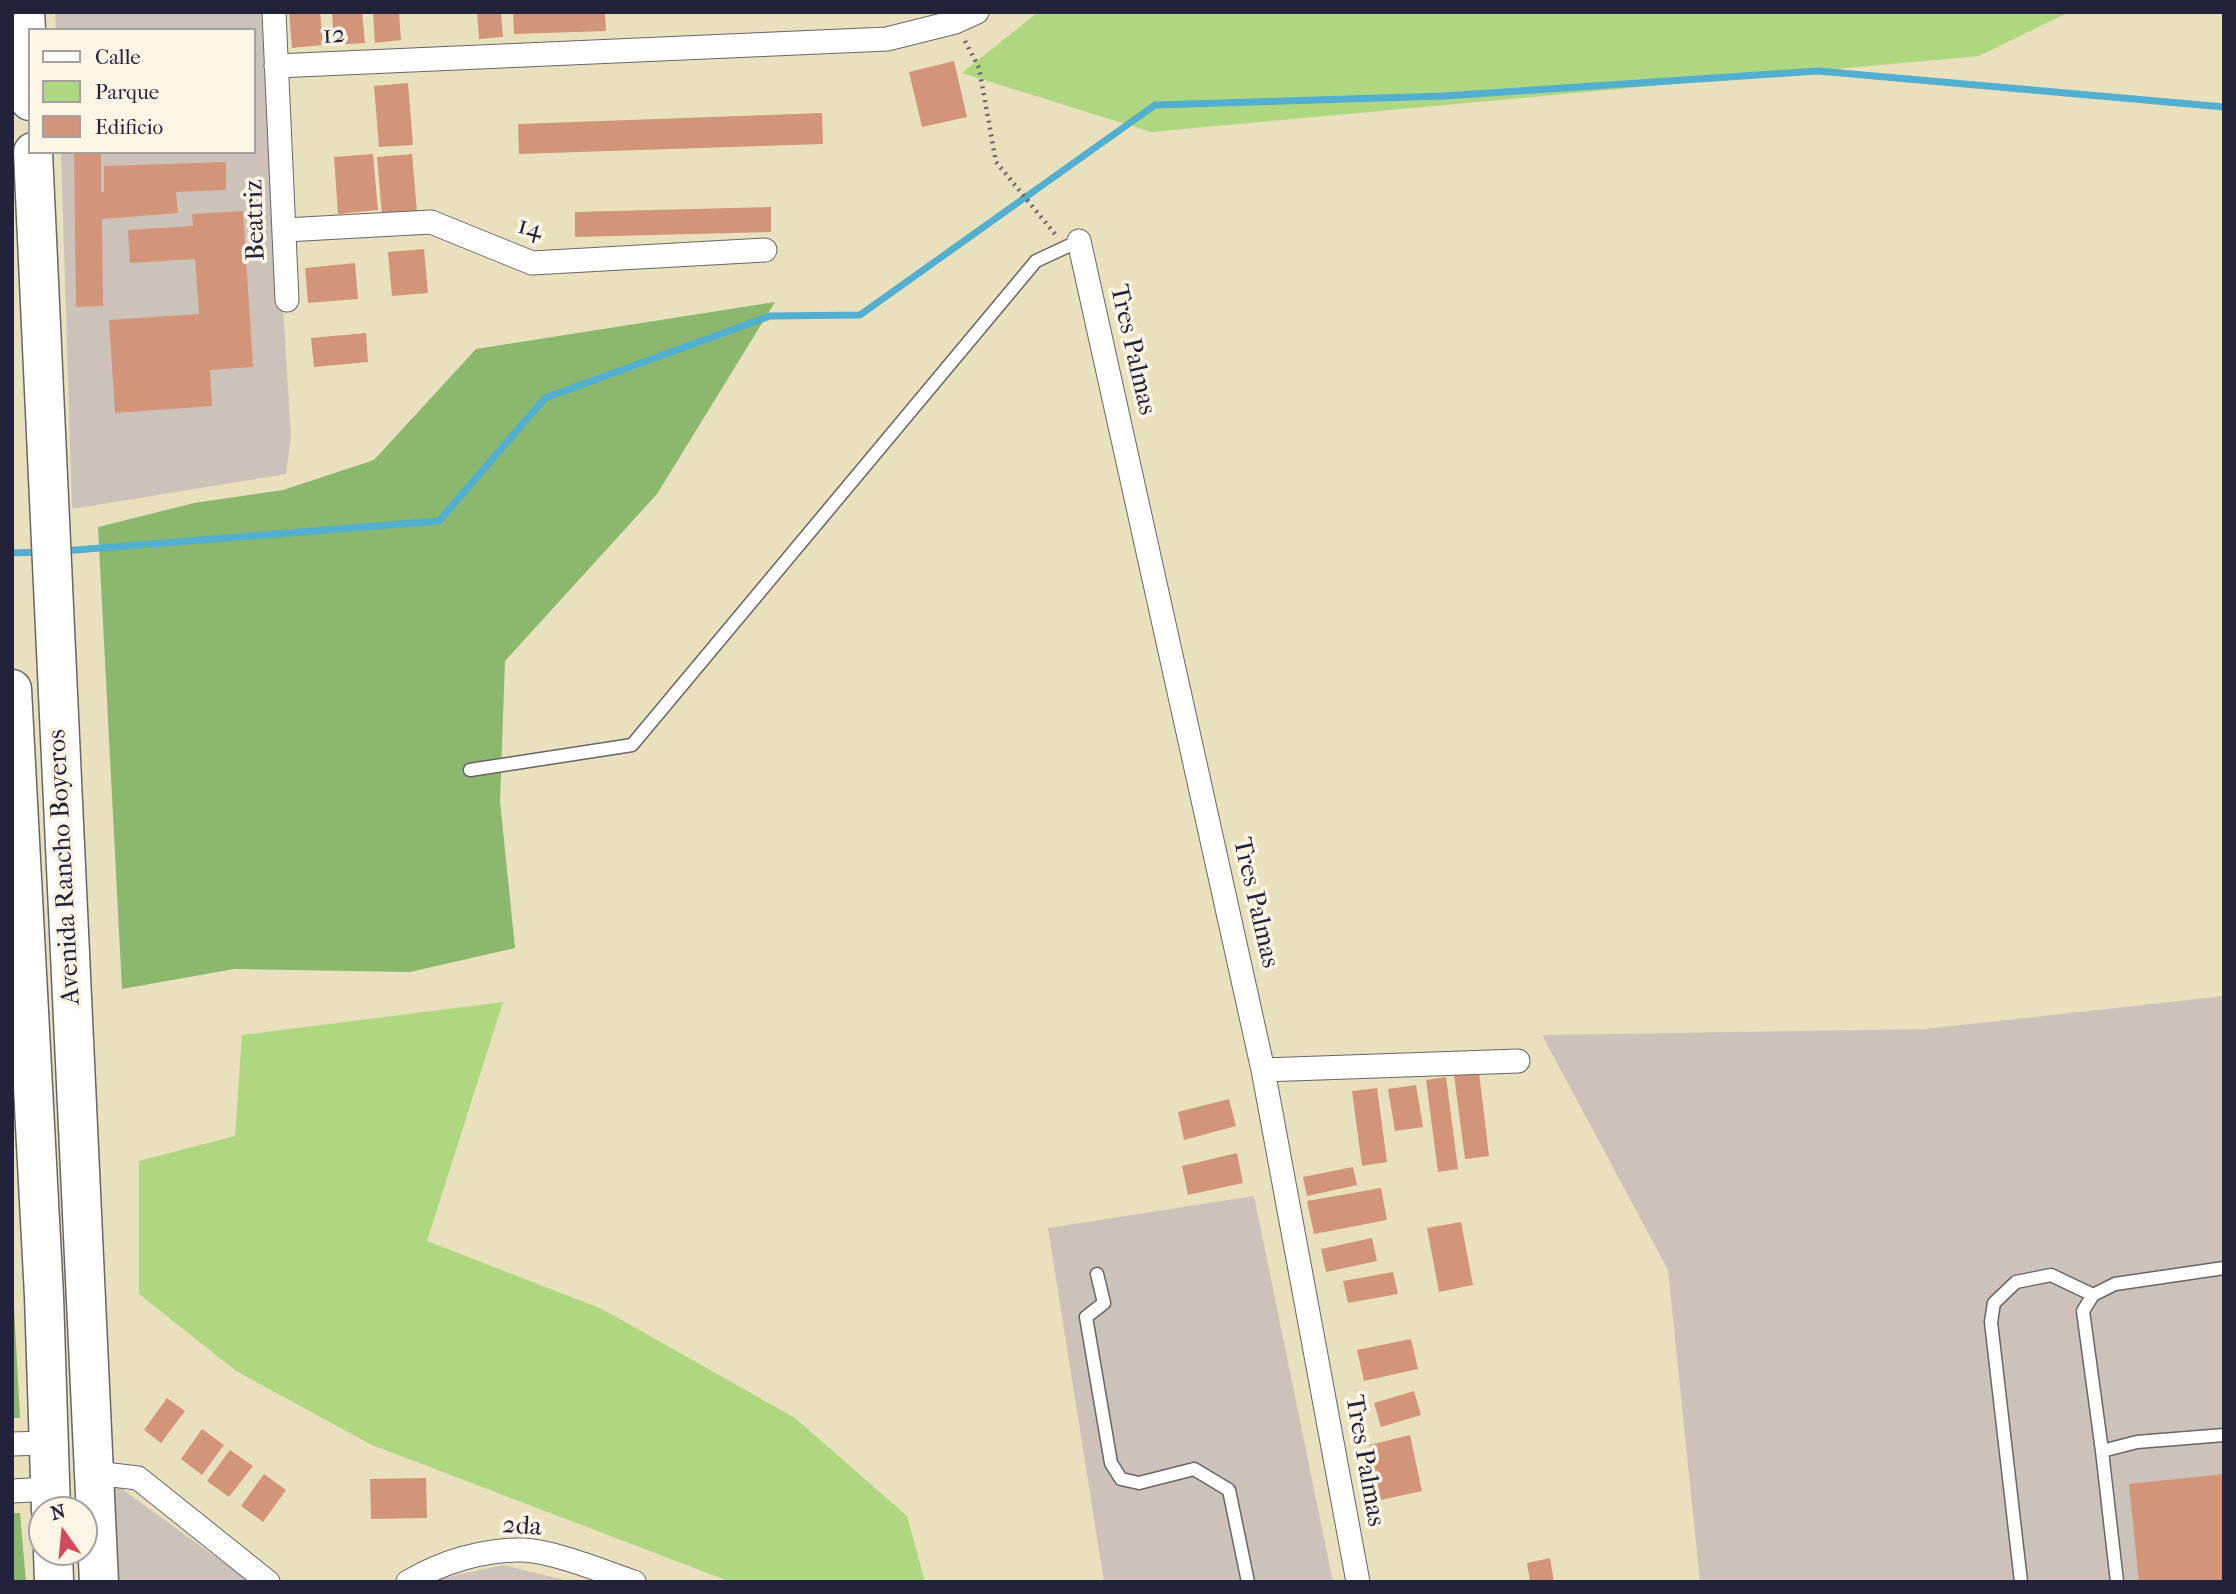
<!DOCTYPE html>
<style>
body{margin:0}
#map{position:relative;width:2236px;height:1594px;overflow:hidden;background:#e9e1bd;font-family:"IM FELL French Canon",serif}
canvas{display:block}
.frame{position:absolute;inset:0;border:14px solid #22223b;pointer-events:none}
.legend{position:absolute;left:28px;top:28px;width:228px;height:126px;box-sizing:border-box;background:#fcf5e5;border:2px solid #a5a1a1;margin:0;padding:9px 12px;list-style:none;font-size:21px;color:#22223b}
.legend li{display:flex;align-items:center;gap:14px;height:35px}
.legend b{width:35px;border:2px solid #a5a1a1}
.north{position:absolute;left:28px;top:1496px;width:70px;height:70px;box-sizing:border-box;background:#fcf5e5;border:2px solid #a5a1a1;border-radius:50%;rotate:345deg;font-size:19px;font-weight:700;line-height:28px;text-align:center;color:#22223b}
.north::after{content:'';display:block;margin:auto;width:24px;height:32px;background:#d1495b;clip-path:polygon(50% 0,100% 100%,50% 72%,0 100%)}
</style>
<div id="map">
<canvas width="2236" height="1594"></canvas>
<div class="frame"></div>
<ul class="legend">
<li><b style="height:9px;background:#fff"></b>Calle</li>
<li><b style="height:19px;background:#afd680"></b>Parque</li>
<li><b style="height:19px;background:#d3957a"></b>Edificio</li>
</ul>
<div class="north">N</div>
</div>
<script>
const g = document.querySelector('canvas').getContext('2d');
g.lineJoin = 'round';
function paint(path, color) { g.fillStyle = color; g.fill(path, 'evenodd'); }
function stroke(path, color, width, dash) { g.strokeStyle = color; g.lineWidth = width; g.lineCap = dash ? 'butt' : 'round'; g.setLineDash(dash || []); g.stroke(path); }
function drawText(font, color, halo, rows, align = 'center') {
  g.font = font + ' "IM FELL French Canon",serif'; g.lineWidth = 7; g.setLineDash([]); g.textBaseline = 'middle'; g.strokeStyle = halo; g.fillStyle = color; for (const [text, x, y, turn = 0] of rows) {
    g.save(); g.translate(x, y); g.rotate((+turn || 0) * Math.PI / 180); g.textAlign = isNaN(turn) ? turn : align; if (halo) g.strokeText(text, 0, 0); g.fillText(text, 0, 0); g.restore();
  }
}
paint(new Path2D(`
 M55,12h210l26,425 -5,37 -214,35 -11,-357h193v-122h-198z
 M2224,996v586h-524l-32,-312 -126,-235 383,-6z
 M1254,1196l79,386h-229l-56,-354z
 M111,1481l139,101h-132z
 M503,1565l69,17h-148z`), '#cdc2b9');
paint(new Path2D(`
 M1038,12h1031l-90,44 -828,76 -189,-59z
 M503,1002l-76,239 175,68 193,109 112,98 18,66h-194l-359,-137 -136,-74 -97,-77v-133l96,-25 7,-101z`), '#afd680');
paint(new Path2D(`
 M775,302l-118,192 -152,167 -5,140 15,147 -105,24 -176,-3 -112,20 -24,-462 96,-24 89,-13 91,-30 102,-111z
 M12,1268l8,150h-8z
 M12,1513h8l6,69h-14z`), '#8bb76e');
stroke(new Path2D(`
 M63,551l376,-30 106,-123 225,-82 90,-1 295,-210 289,-9 374,-25 406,36
 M12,553l29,-1`), '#52afd0', 7);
paint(new Path2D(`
 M289,12h31l3,33 -31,3z
 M332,12h30l3,31 -31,2z
 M373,12h26l2,28 -26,3z
 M477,12h24l2,25 -24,2z
 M513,12h92l1,19 -92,3z
 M954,61l13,56 -45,10 -13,-55z
 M408,83l5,62 -34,2 -5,-61z
 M822,113l1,31 -304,10 -1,-30z
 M74,152h27v40h3v-26l122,-4v28l-50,2 2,21 -76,6 1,87 -27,1z
 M373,154l5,56 -40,4 -4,-57z
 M412,154l5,58 -35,3 -5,-58z
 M771,207v25l-196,5v-25z
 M243,211l10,156 -43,3 2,36 -97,7 -6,-93 90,-6 -4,-55 -65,4 -2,-33 65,-4 -1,-12z
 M424,249l4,44 -36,3 -4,-44z
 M355,263l3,36 -50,4 -3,-35z
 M366,333l2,29 -54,5 -3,-29z
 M1479,1072l10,84 -24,3 -11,-84z
 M1446,1077l12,92 -20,3 -12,-92z
 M1416,1085l7,42 -28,4 -7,-42z
 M1377,1088l10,74 -25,4 -10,-75z
 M1229,1099l7,27 -52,14 -6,-28z
 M1237,1153l6,30 -55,12 -6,-29z
 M1353,1167l4,18 -50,11 -4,-19z
 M1381,1188l6,32 -73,14 -7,-33z
 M1461,1222l12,63 -34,7 -12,-64z
 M1372,1238l5,23 -51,11 -5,-23z
 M1393,1272l5,22 -50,9 -5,-22z
 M1411,1339l7,30 -54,12 -7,-31z
 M1414,1391l7,24 -40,12 -7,-24z
 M167,1398l18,13 -24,32 -17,-13z
 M202,1429l22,16 -22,30 -21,-16z
 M1410,1435l12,56 -41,9 -12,-55z
 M230,1450l23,16 -24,31 -22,-16z
 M264,1474l22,16 -23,32 -22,-16z
 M2224,1474v108h-85l-10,-98z
 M426,1478l1,40 -56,1 -1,-40z
 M1550,1558l4,24h-24l-3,-19z`), '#d3957a');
const service = new Path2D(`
 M470,770l162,-25 404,-484 43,-20
 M1097,1274l7,29 -18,14 25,146 10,16 18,4 55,-14 35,21 19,92
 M2102,1451l-19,-140 10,-16 22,-11 109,-16
 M2021,1582l-30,-260 3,-19 22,-21 35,-7 42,20
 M2117,1582l-15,-131 35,-9 87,-7`);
const minor = new Path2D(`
 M274,12l13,288
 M276,66l611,-27 68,-17 22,-10
 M285,230l146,-8 101,41 233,-13
 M1079,241l184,829 95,512
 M1263,1070l255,-9
 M12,1444l36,-1
 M95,1473l43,5 130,104
 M12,1491l38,-2
 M408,1582c34,-20 76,-33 115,-32 30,1 81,22 111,32`);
const trunk = new Path2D(`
 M25,12l5,89
 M33,152l66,1430
 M12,689l32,607 7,214
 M53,1552l1,30`);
stroke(service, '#686568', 15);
stroke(minor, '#686568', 25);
stroke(trunk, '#686568', 41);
stroke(new Path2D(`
 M965,41l14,27 17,94 59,72`), '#686568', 4.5, [2, 5]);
stroke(service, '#fff', 12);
stroke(minor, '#fff', 23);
stroke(trunk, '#fff', 38);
drawText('26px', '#22223b', '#fcf5e5', [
 ["12",334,36,-3],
 ["Beatriz",256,220,-92],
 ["14",530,229,15],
 ["Tres Palmas",1132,350,77],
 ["Avenida Rancho Boyeros",65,867,-93],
 ["Tres Palmas",1255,903,77],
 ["Tres Palmas",1364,1461,80],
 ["2da",522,1527,4]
]);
</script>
